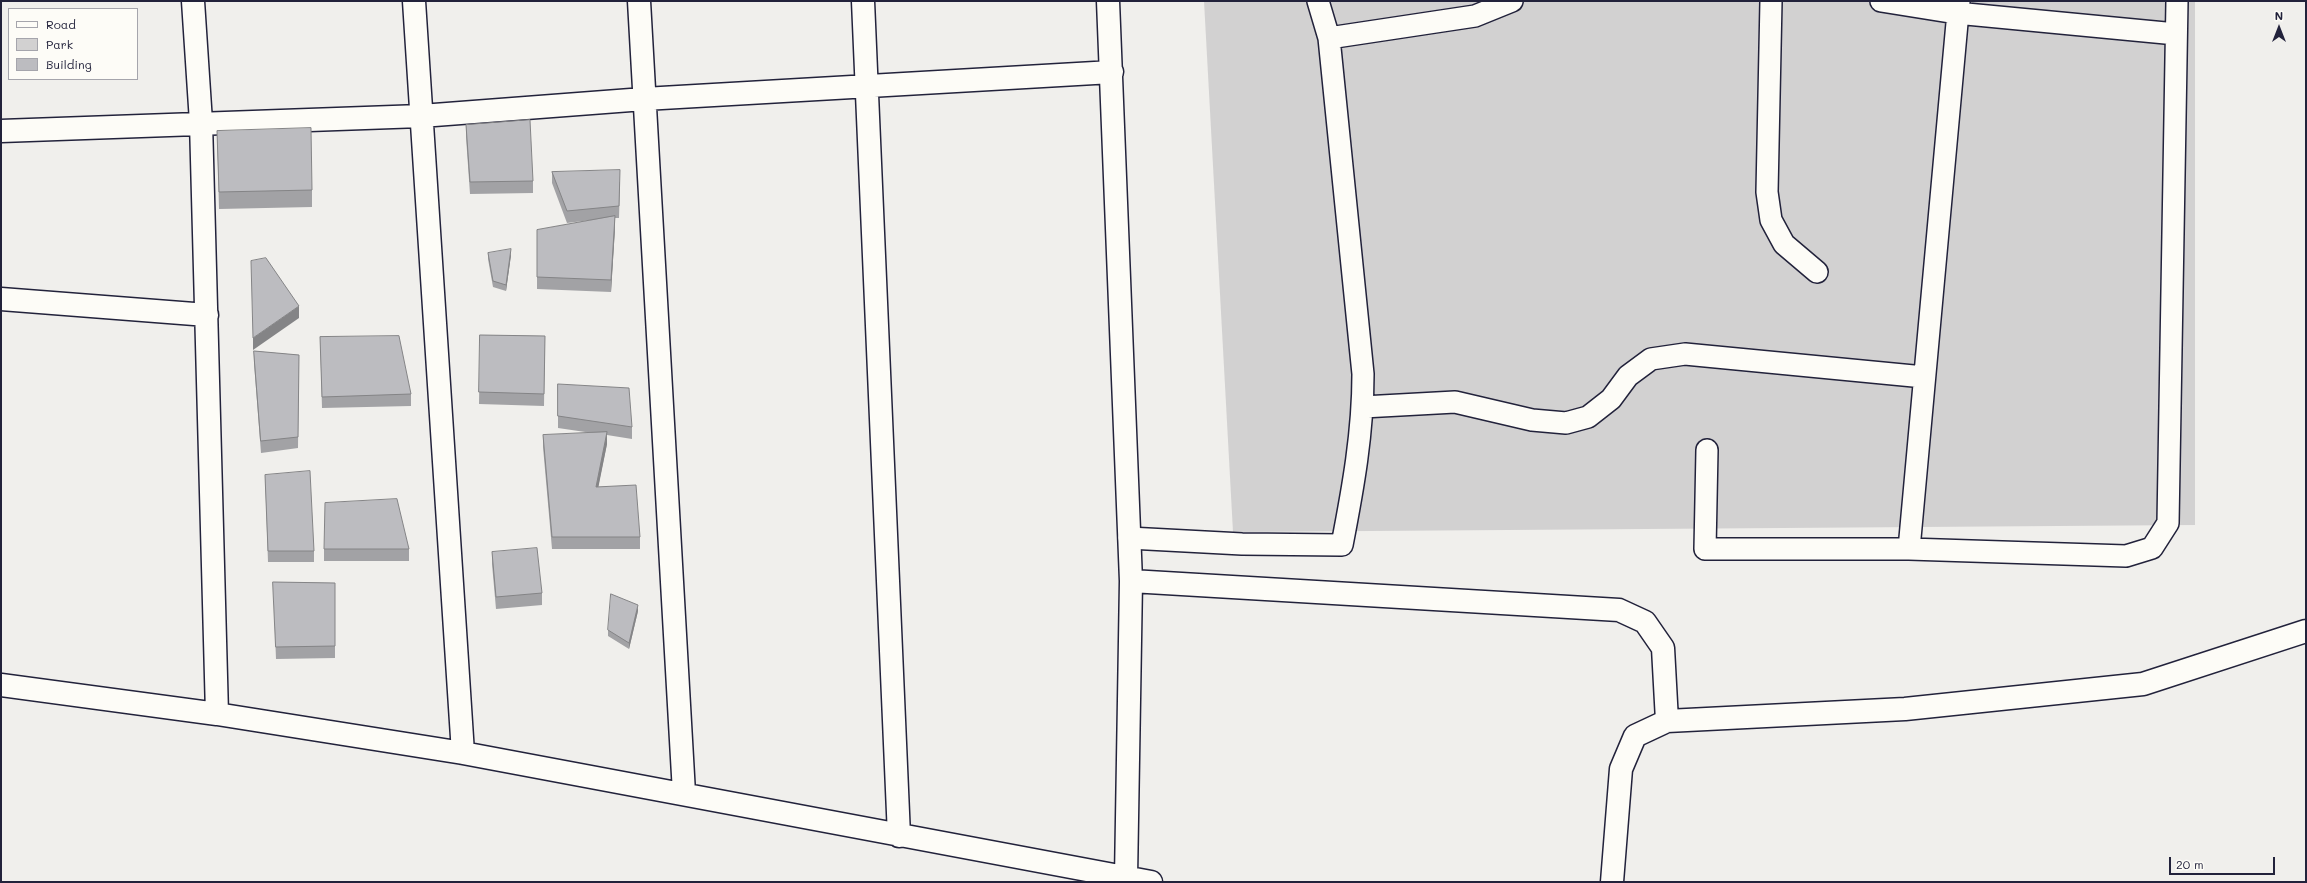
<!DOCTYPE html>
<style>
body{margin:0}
#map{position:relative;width:2307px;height:883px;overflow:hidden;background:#f0efec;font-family:Mali,sans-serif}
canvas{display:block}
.frame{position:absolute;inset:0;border:2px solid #22223b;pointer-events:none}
.legend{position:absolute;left:8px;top:8px;width:130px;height:72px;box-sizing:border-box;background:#fdfcf7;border:1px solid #a5a5ac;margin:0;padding:5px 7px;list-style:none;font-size:12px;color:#22223b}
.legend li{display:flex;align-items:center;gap:8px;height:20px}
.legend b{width:20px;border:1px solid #a5a5ac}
.north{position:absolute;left:2259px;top:8px;width:40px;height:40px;-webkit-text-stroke:3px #fdfcf7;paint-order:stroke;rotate:0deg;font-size:11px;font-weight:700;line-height:16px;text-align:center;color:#22223b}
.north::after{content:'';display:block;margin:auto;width:14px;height:18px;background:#22223b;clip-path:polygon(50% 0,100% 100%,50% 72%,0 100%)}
.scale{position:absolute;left:2169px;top:857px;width:106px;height:18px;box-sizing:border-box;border:2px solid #22223b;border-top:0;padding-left:5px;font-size:12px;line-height:14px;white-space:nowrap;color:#22223b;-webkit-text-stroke:3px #fdfcf7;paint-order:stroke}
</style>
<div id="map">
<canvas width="2307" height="883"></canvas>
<div class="frame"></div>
<ul class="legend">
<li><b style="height:5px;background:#fdfcf7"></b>Road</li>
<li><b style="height:11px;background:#d2d1d1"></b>Park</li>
<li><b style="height:11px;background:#bcbcc0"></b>Building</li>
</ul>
<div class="north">N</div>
<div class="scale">20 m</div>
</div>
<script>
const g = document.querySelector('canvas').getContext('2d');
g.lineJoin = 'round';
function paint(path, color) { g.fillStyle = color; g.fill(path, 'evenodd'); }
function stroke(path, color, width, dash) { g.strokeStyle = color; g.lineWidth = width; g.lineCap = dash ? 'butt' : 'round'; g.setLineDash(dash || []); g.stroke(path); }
paint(new Path2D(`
 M1204,1h991v524l-962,7z`), '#d2d1d1');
const lane = new Path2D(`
 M1771,1l-4,191 4,28 13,24 33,28
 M1881,1l75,12 220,21
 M1329,38l146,-22 37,-15
 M1363,407l92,-5 77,18 34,3 22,-6 23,-18 17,-23 23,-17 34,-5 239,23
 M1707,450l-2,99h204l217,7 26,-8 16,-25 9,-522
 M1129,538l113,6 100,1c11,-57 21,-112 21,-171l-34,-336 -11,-37
 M1909,549l50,-548`);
const street = new Path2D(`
 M193,1l8,121 16,592
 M414,1l49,752
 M639,1l45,792
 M863,1l36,835
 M1108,1l23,580 -5,297
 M1,131l420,-15 223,-17 468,-27
 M1,299l206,16
 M1131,581l488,29 26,12 18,26 4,73
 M1,685l216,29 246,39 688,129
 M1612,882l9,-113 14,-33 32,-15 238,-12 238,-25 163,-53`);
stroke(lane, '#22223b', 24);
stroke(street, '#22223b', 25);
stroke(lane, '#fdfcf7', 21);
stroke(street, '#fdfcf7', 22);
paint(new Path2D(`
 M466,125l67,56v12l-63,1 -4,-57z
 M217,131l95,59v17l-93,2z
 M552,172l68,10 -1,36h-4v10l-4,64 -74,-3v-59l54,-10 -24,3 -15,-40z
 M488,253l23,2 -5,36 -13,-4 -5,-28z
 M480,335l65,1 -1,70 -65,-2z
 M320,337l91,57v12l-89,2z
 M254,351l45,4 -1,93 -37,5 -7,-90z
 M558,384l74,43v12l-25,-4v9l-9,43 42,50v12h-88l-9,-102v-12l49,-2 -34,-5z
 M265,475l49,76v11h-46z
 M324,549h85v12h-85z
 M492,552l50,41v12l-46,4 -4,-45z
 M273,582l62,1v75l-59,1z
 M638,611l-9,38 -21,-13v-6z`), '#a2a2a5');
paint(new Path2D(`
 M615,216v12l-4,64v-12z
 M511,249v6l-5,36v-6z
 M299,306v12l-46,32v-12z
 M607,432v12l-11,55v-12z
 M638,605v6l-9,38v-6z`), '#848486');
const building = new Path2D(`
 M530,120l3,61 -63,1 -4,-57z
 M311,128l1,62 -93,2 -2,-61z
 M620,170l-1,36 -52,5 -15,-39z
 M615,216l-4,64 -74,-3v-47z
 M511,249l-5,36 -13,-4 -5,-28z
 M266,258l33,48 -46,32 -2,-77z
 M480,335l65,1 -1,58 -65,-2z
 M399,336l12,58 -89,3 -2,-60z
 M254,351l45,4 -1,82 -37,4z
 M558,384l71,4 3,39 -74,-11z
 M607,432l-11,55 40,-2 4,52h-88l-9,-102z
 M310,471l4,80h-46l-3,-76z
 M397,499l12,50h-85l1,-46z
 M537,548l5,45 -46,4 -4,-45z
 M273,582l62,1v63l-59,1z
 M611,594l27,11 -9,38 -21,-13z`);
paint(building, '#bcbcc0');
stroke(building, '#848486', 1);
</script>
